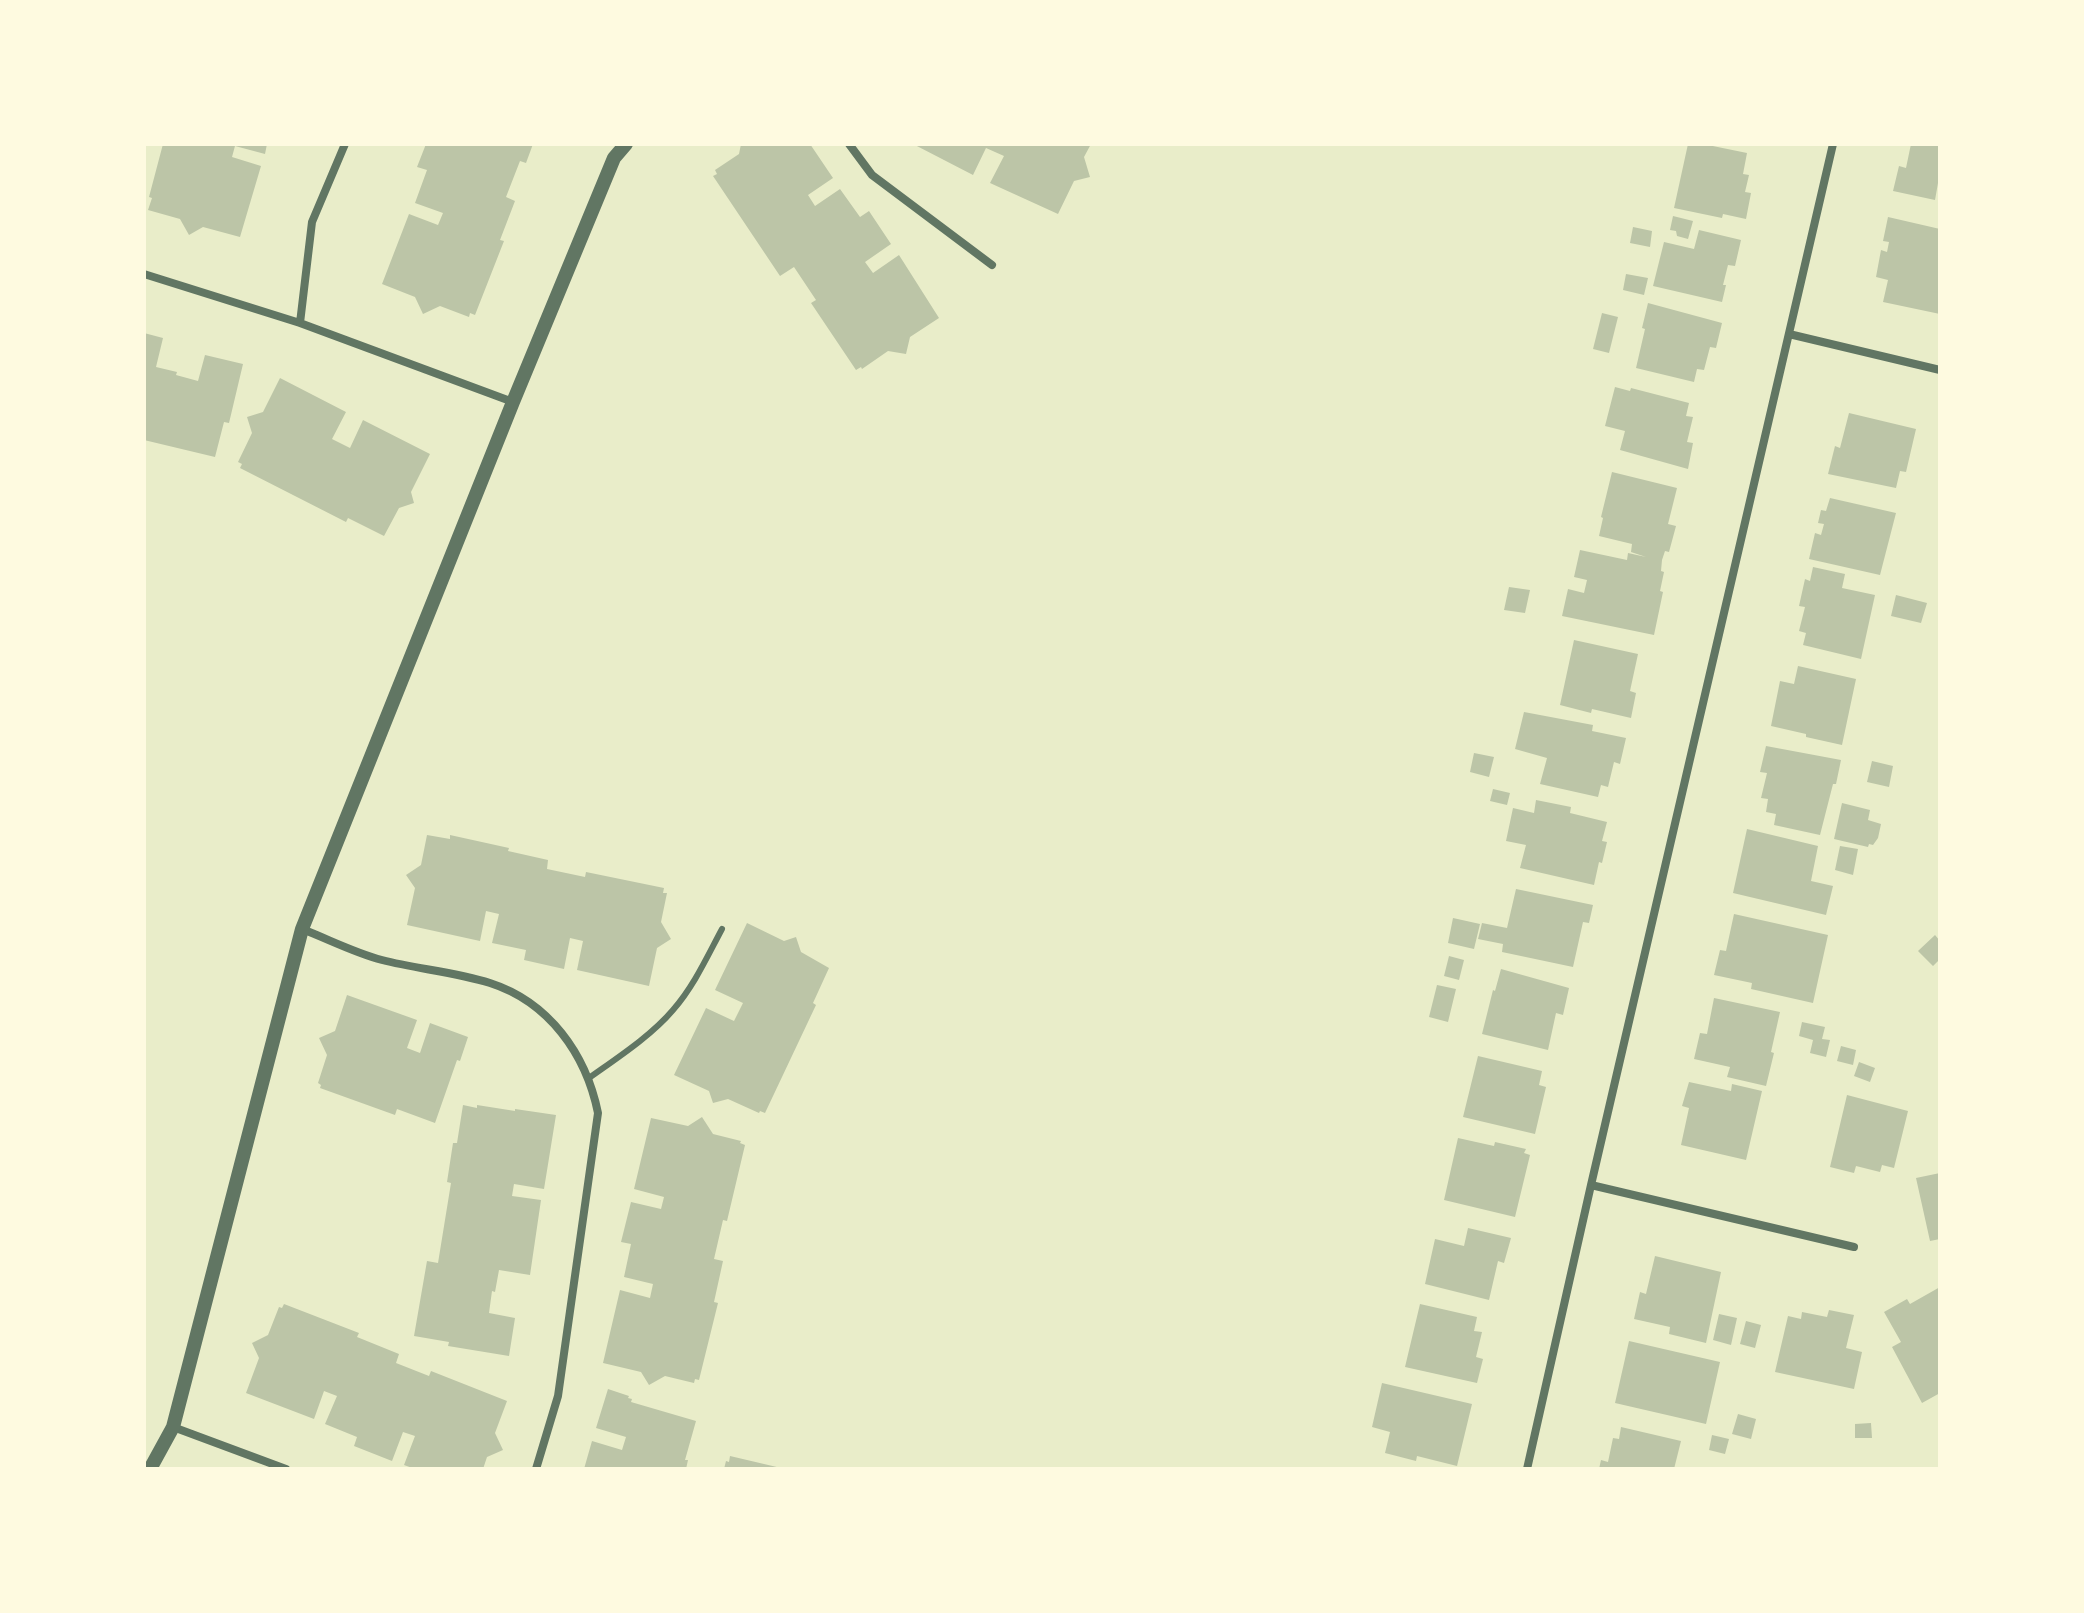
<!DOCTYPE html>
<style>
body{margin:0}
#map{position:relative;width:2084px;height:1613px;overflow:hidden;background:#e9edc9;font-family:Signika,sans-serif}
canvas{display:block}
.frame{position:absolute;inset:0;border:146px solid #fefae0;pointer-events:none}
</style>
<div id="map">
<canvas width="2084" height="1613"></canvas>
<div class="frame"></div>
</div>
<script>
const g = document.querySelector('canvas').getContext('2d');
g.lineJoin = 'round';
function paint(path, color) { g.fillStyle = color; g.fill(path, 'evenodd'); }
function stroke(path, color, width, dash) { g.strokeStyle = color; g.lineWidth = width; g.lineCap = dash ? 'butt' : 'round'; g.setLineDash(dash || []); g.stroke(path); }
paint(new Path2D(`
 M163,144h104l-2,10 -30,-8 -3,11 29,9 -21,71 -37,-10 -14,8 -9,-16 -32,-9 4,-12 -3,-1z
 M426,144h107l-7,19 -6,-2 -14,36 9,4 -15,39 4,1 -29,74 -5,-2 -1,4 -29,-11 -17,8 -8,-17 -33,-13 27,-70 29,11 5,-12 -28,-10 12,-33 -10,-3z
 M741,144h69l23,34 -25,17 7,11 25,-17 20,28 9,-6 22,33 -26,18 8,11 26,-18 40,63 -29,19 -4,17 -18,-3 -26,18 -1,-2 -5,3 -45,-67 5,-3 -22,-33 -14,9 -67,-100 4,-2 -2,-4 24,-16z
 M913,144h178l-7,13 6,20 -16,4 -16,33 -68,-31 14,-27 -18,-8 -13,27z
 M1688,144h15l44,9 -4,21 6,1 -4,17 6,1 -5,26 -23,-5 -1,4 -48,-10z
 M1911,144h29v39h-2l-3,17 -42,-9 6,-25 7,2z
 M1673,216l20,5 -5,18 -11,-3 -1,-5 -6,-1z
 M1888,217l52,12v85l-57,-12 5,-22 -12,-3 5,-27 6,2 2,-10 -6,-1z
 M1633,227l19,4 -2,16 -20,-4z
 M1699,230l42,10 -6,26 -7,-1 -5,20h3l-4,17 -69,-16 11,-44 30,7z
 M1626,274l22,4 -4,17 -21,-5z
 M1648,303l74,20 -6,25 -6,-1 -6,23 -7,-1 -3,13 -58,-14 9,-39 -3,-1z
 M1602,313l16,4 -9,36 -16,-4z
 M144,333l19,5 -7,29 21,5 -1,3 22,6 7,-26 38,9 -14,59 -5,-1 -9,35 -71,-17z
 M280,378l66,34 -14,27 18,9 13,-28 67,34 -19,38 3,11 -15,5 -15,28 -36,-18 -2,4 -106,-54 2,-4 -4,-2 14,-29 -5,-16 16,-5z
 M1615,387l15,4 1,-3 58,15 -3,13 7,1 -6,25 6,1 -5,26 -68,-19 5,-19 -20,-5z
 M1849,413l67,16 -10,43 -6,-1 -4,17 -68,-14 7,-28 5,2z
 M1612,472l65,16 -9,36 8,2 -7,26 -4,-1 -3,9 -1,11 3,1 -4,19 3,1 -9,43 -92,-19 6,-27 16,4 3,-13 -13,-3 6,-27 47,10 1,-7 18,4 -15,-5 1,-8 -33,-8 4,-18 -2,-1z
 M1830,498l66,15 -16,62 -71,-16 6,-26 6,2 3,-11 -6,-1 3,-13 5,1z
 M1813,567l32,7 -3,14 33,7 -14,64 -58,-14 3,-12 -7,-2 6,-24 -6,-1 6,-27 5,2z
 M1509,587l21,3 -5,23 -21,-3z
 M1896,595l31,8 -6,20 -30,-7z
 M1574,640l64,14 -8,37 6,2 -5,25 -39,-9 -1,4 -31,-8z
 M1798,666l58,13 -14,66 -36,-8v-3l-35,-8 9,-45 14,3z
 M1524,712l69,13 -1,6 34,7 -6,26 -6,-2 -6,25 -7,-2 -3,12 -58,-13 7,-26 -32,-9z
 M1766,746l75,14 -5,24h-3l-13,51 -46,-10 2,-11 -10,-2 2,-13 -7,-1 6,-25 -7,-1z
 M1474,753l20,4 -5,20 -19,-5z
 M1872,761l21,5 -4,21 -22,-5z
 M1493,789l17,4 -3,12 -17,-4z
 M1536,800l35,7 -1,6 37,9 -5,19 5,1 -5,21 -3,-1 -5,23 -74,-17 6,-23 -20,-4 7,-33 21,5z
 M1842,803l28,7 -2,10 13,4 -3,14 -5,7 -4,-1 -1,3 -34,-8z
 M1747,829l71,17 -7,35 22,5 -7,29 -93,-22z
 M427,835l23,4v-4l59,13 -1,3 40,9 -1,9 38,8 1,-5 78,16 -1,5h4l-6,29 10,17 -14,9 -8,38 -72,-16 6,-29 -13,-3 -6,31 -40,-9 2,-10 -34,-7 7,-29 -13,-3 -6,30 -73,-16 8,-37 -9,-13 15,-10z
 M1840,846l18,3 -5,26 -18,-5z
 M1516,889l77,16 -4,18 -6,-1 -10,45 -71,-15 1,-8 -25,-5 4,-16 25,5z
 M1734,914l94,21 -15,68 -62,-14 1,-6 -38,-8 6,-25 6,1z
 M1453,918l27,6 -6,25 -26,-6z
 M747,923l37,18 12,-4 5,15 28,16 -16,35 3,2 -51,108 -5,-2 -1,2 -31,-14 -15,4 -4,-12 -35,-16 32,-67 28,13 9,-18 -28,-13z
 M1935,935l5,6v18l-7,7 -15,-15z
 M1449,956l15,4 -5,20 -15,-4z
 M1501,969l68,19 -6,27 -7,-2 -8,37 -66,-16 11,-44 2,1z
 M1437,985l19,4 -8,33 -19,-5z
 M347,995l70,25 -10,28 13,5 10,-30 38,14 -8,24 -3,-1 -22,63 -38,-14 -2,6 -75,-27 1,-3 -3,-2 9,-28 -8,-17 16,-7z
 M1714,998l66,14 -9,40 3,1 -8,33 -39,-9 3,-10 -36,-8 6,-26 7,1z
 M1802,1022l23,5 -3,12 8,1 -4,17 -16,-4 3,-13 -14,-4z
 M1841,1046l15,4 -3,15 -16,-4z
 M1478,1056l64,15 -3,14 7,2 -11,47 -72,-17z
 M1859,1062l16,6 -5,14 -16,-6z
 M1689,1082l42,9 1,-7 30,7 -16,69 -65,-15 8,-37 -7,-2z
 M1847,1095l61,16 -14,57 -12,-3 -2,7 -24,-6 -2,7 -24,-6z
 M463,1105l14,3v-3l38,6v-2l41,6 -12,74 -30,-5 -2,12 29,4 -11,75 -31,-5 -4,22 -3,-1 -3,22 26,5 -6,38 -61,-10 1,-4 -35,-6 13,-75 11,2 13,-80 -4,-1 6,-39h4z
 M702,1117l11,17 28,7 -1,2 5,2 -18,76 -4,-1 -9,39 9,2 -9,41 4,1 -19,77 -4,-1 -1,4 -29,-7 -16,9 -8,-13 -38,-9 17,-73 30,8 3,-14 -29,-7 7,-33 -10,-2 10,-40 30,7 3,-12 -30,-8 17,-71 37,8z
 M1458,1138l36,8 1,-4 31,7 -2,4 6,2 -15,62 -71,-17z
 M1940,1173v66l-10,2 -14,-63z
 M1468,1228l43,10 -7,25 -6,-2 -9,39 -64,-16 10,-45 29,7z
 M1655,1256l66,16 -15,71 -37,-9 1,-7 -36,-8 6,-27 6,2z
 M1940,1287v106l-18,10 -30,-56 9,-5 -17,-30 23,-13 3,5z
 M284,1304l75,29 -2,4 42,17 -3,9 33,13 2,-5 76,30 -12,32 8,17 -16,7 -4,12h-68l-11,-4 11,-29 -12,-4 -11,29 -38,-15 3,-9 -32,-13 12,-28 -13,-5 -10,28 -68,-26 13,-35 -7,-15 16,-8 11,-28 3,1z
 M1420,1304l57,13 -3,14 8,1 -6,25 7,2 -6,24 -72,-16z
 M1829,1310l25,5 -8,33 16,4 -8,37 -79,-17 13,-56 13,3 1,-7 25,5z
 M1719,1314l18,4 -6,27 -18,-5z
 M1746,1321l15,4 -6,23 -15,-4z
 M1629,1341l91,21 -14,62 -91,-21z
 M1382,1383l90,21 -15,62 -40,-10 -1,5 -31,-8 5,-21 -18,-5z
 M608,1389l21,7 -1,2 4,1 -1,3 65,19 -11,39h3l-2,9h-102l8,-28 30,9 4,-13 -30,-9z
 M1738,1414l18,5 -5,20 -19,-5z
 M1871,1423l1,15h-17v-14z
 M1621,1427l60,14 -7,28h-75l2,-9 7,2 5,-24 6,1z
 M1712,1435l17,4 -4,15 -16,-4z
 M730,1456l51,12v1h-57l2,-8 3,1z`), '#bcc5a7');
stroke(new Path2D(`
 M589,1078c28,-20 62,-42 84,-68 21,-24 34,-53 49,-81`), '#617663', 6);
stroke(new Path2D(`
 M849,144l23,31 120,90
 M144,274l156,49 213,79
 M300,323l12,-101 33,-78
 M1789,334l151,36
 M302,929c26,10 53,24 80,31 35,9 73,12 108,23 59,19 96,71 108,130l-40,283 -22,73
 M1591,1185l263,62
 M173,1427l113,42
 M1527,1469l64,-284 242,-1041`), '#617663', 8);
stroke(new Path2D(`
 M150,1469l23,-42 129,-498 211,-527 101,-244 12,-14`), '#617663', 14);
</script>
